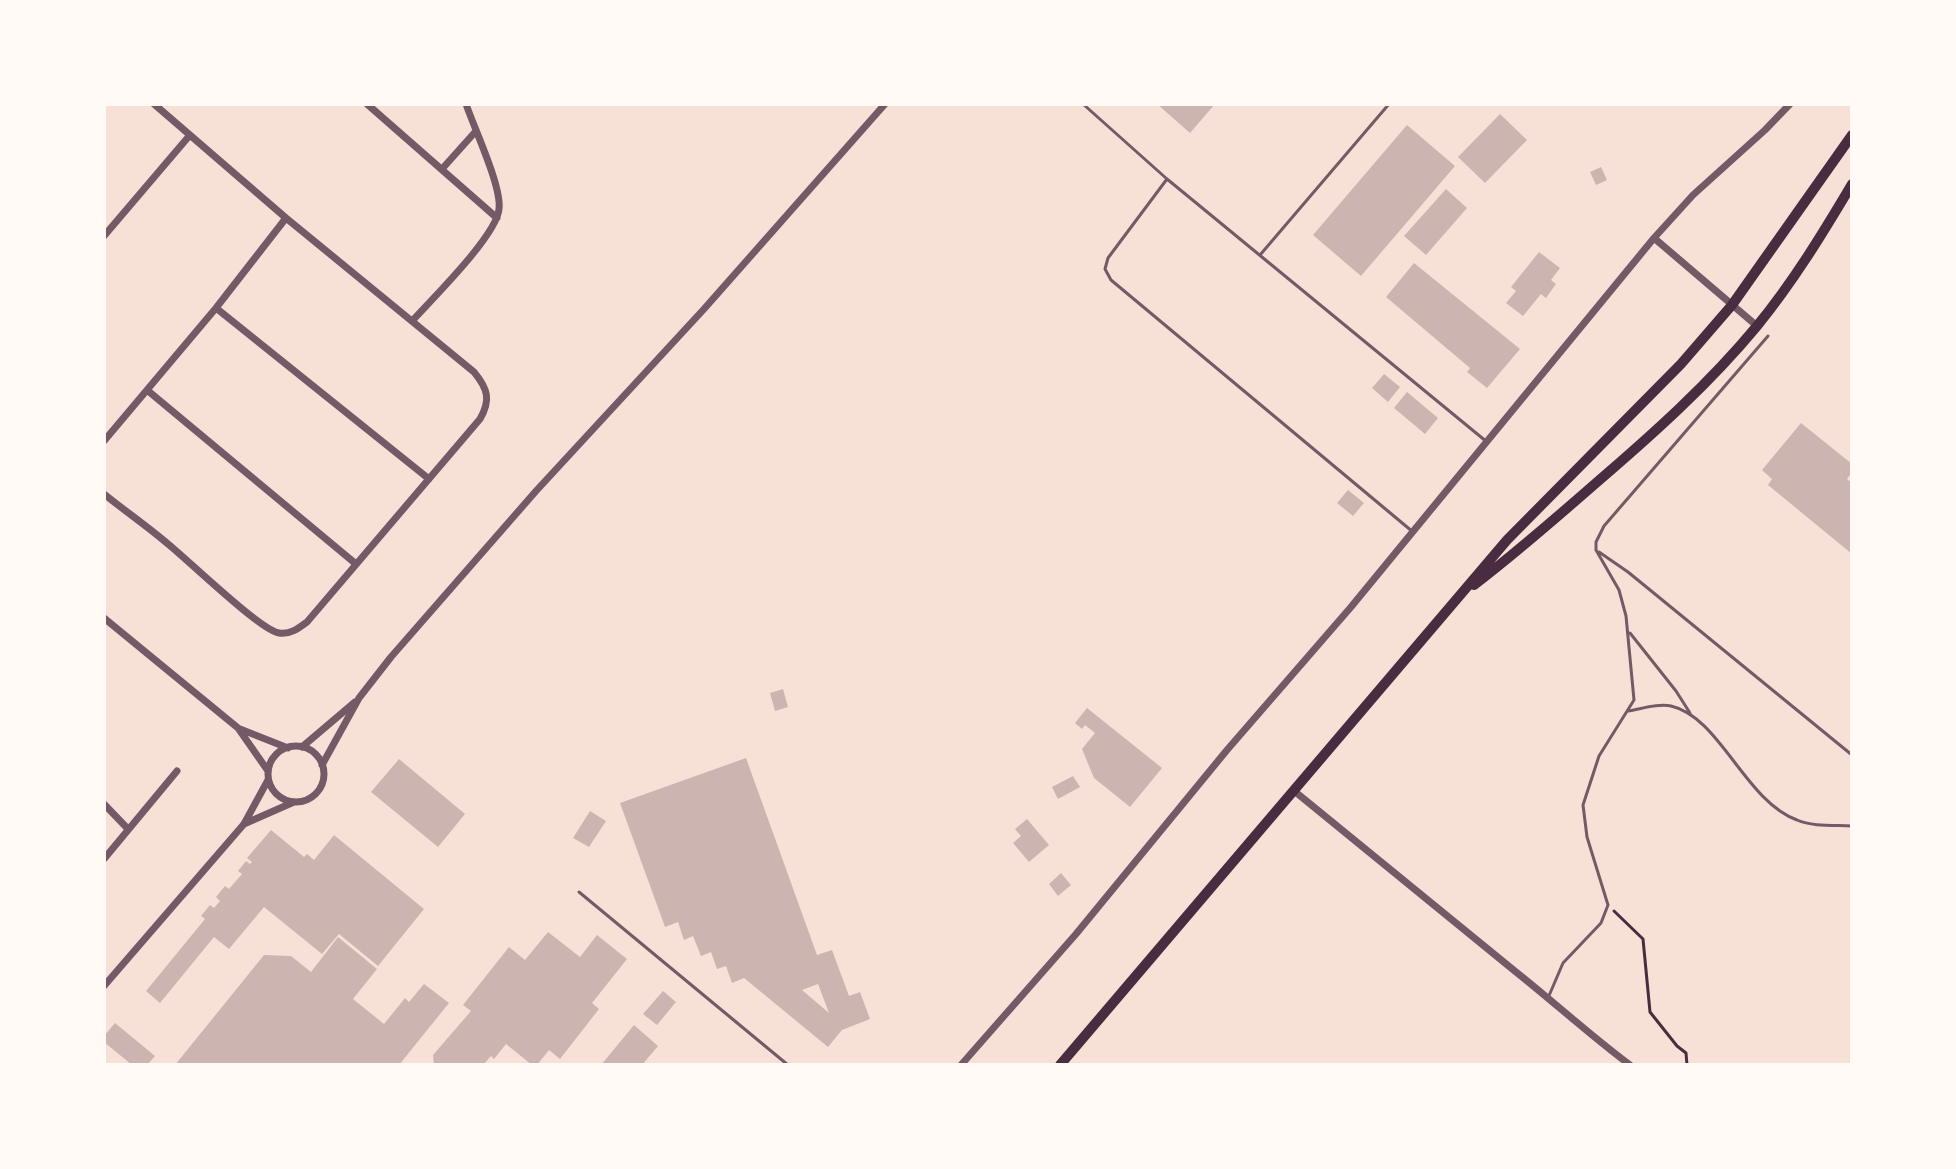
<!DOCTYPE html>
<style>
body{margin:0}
#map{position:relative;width:1956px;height:1169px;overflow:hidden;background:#f7e1d7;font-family:Barlow,sans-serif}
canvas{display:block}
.frame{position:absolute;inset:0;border:106px solid #fffaf5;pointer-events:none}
</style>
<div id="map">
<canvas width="1956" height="1169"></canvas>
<div class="frame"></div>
</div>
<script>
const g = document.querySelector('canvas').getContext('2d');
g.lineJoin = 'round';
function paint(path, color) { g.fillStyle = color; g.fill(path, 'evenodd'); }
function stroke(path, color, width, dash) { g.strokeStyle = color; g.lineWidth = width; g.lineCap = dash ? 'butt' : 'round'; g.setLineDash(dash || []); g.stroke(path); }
paint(new Path2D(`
 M1157,104h58l-25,29z
 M1500,114l27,26 -42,43 -27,-26z
 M1407,125l48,41 -94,110 -48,-41z
 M1601,167l6,13 -11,5 -6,-13z
 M1446,189l21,19 -41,47 -22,-19z
 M1539,252l21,16 -9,12 5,4 -10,14 -5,-4 -18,22 -17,-13 10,-12 -5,-4z
 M1414,263l106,86 -33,39 -20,-16 3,-4 -84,-71z
 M1384,374l16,13 -12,15 -16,-14z
 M1407,392l31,26 -13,16 -31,-26z
 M1801,423l51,41v8l-5,7 5,4v71l-84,-69 4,-6 -10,-9z
 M1348,490l16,13 -11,13 -16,-13z
 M783,689l5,18 -13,4 -5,-18z
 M1087,708l75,60 -32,39 -36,-29 -12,-29 13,-16 -10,-8 -3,4 -7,-6z
 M746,758l71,197 15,-5 17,46 11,-4 10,27 -28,11 -14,17 -84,-69 -12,5 -6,-17 -9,3 -6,-17 -10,4 -8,-20 -9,4 -6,-18 -13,5 -45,-124zM818,984l11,29 -27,-23z
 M399,759l66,55 -27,33 -67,-55z
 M1073,776l7,11 -22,12 -6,-12z
 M590,811l16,10 -17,26 -16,-9z
 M1027,819l22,26 -20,17 -16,-19 8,-7 -6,-7z
 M271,830l33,27 3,-3 7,6 20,-25 90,74 -46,57 -39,-32 -17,20 -58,-47 -35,42 -15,-12 -54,66 -14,-12 59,-72 -4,-3 9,-11 4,3 6,-7 -4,-4 9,-11 4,3 13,-15 -4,-3 8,-10 4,3 2,-2 -5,-4z
 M1061,873l10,12 -13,11 -9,-12z
 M548,932l32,25 17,-22 30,24 -35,44 7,6 -39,50 -11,-9 -12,15h-5l-26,-21 -12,15 -3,-3 -8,9h-49l-1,-10 38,-44 -8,-6 46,-58 16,13z
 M338,937l39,32 -24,30 31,25 21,-26 4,4 15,-18 25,19 -50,62h-224l89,-110 27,1 20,16z
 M663,991l13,11 -19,23 -14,-11z
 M115,1023l40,33 -8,9h-15l-28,-23v-6z
 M634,1025l24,21 -16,19h-41z`), '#ccb4b1');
stroke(new Path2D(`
 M1614,911l29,28 7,73 27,34 9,7 1,12`), '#4a2c40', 3);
stroke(new Path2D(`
 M1083,104l84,75 320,263
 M1167,179l-59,79 -3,11 6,11 302,252
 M1260,255l129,-151
 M1599,552l29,20 224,183
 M1630,633l46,58 14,22
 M1628,711c13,-2 30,-8 43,-5 49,11 74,95 126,114 16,7 38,5 55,6
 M579,892l209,173
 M1548,998l15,-35 38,-40 7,-18 -21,-68 -4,-32 16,-49 35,-56 -8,-84 -7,-26 -23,-40v-8l8,-16 164,-190`), '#755966', 3);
stroke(new Path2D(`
 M367,104l130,114
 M442,169l34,-38
 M104,236l86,-101
 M1654,238l103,88
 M216,308l213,171
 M413,320c19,-21 84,-85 86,-111 3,-22 -25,-81 -33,-105
 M147,390l209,174
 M104,441l112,-133 70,-90
 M104,494c21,17 43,32 64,50 20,16 92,86 111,89 11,2 20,-5 28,-11l173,-203c11,-19 8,-30 -6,-47l-188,-154 -132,-114
 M104,618l134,110 30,43
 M240,729l48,19
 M268 774a28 28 0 1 1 56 0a28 28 0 1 1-56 0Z
 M302,747l53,-45
 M322,765l37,-67 32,-41 145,-166 168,-182 181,-205
 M1293,790c75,61 149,122 223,182 39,31 75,64 114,93
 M104,804l24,25
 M244,824l50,-22
 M104,859l73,-88
 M104,986l140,-162 24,-44
 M961,1065l115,-131 151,-184 124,-143 303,-369 39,-43 72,-65 25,-26`), '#755966', 7);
stroke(new Path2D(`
 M1474,585c42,-32 82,-67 122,-102 57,-49 113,-99 161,-157 36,-44 66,-93 95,-142
 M1060,1065l447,-525 174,-176 51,-59 120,-170`), '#4a2c40', 10);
</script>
